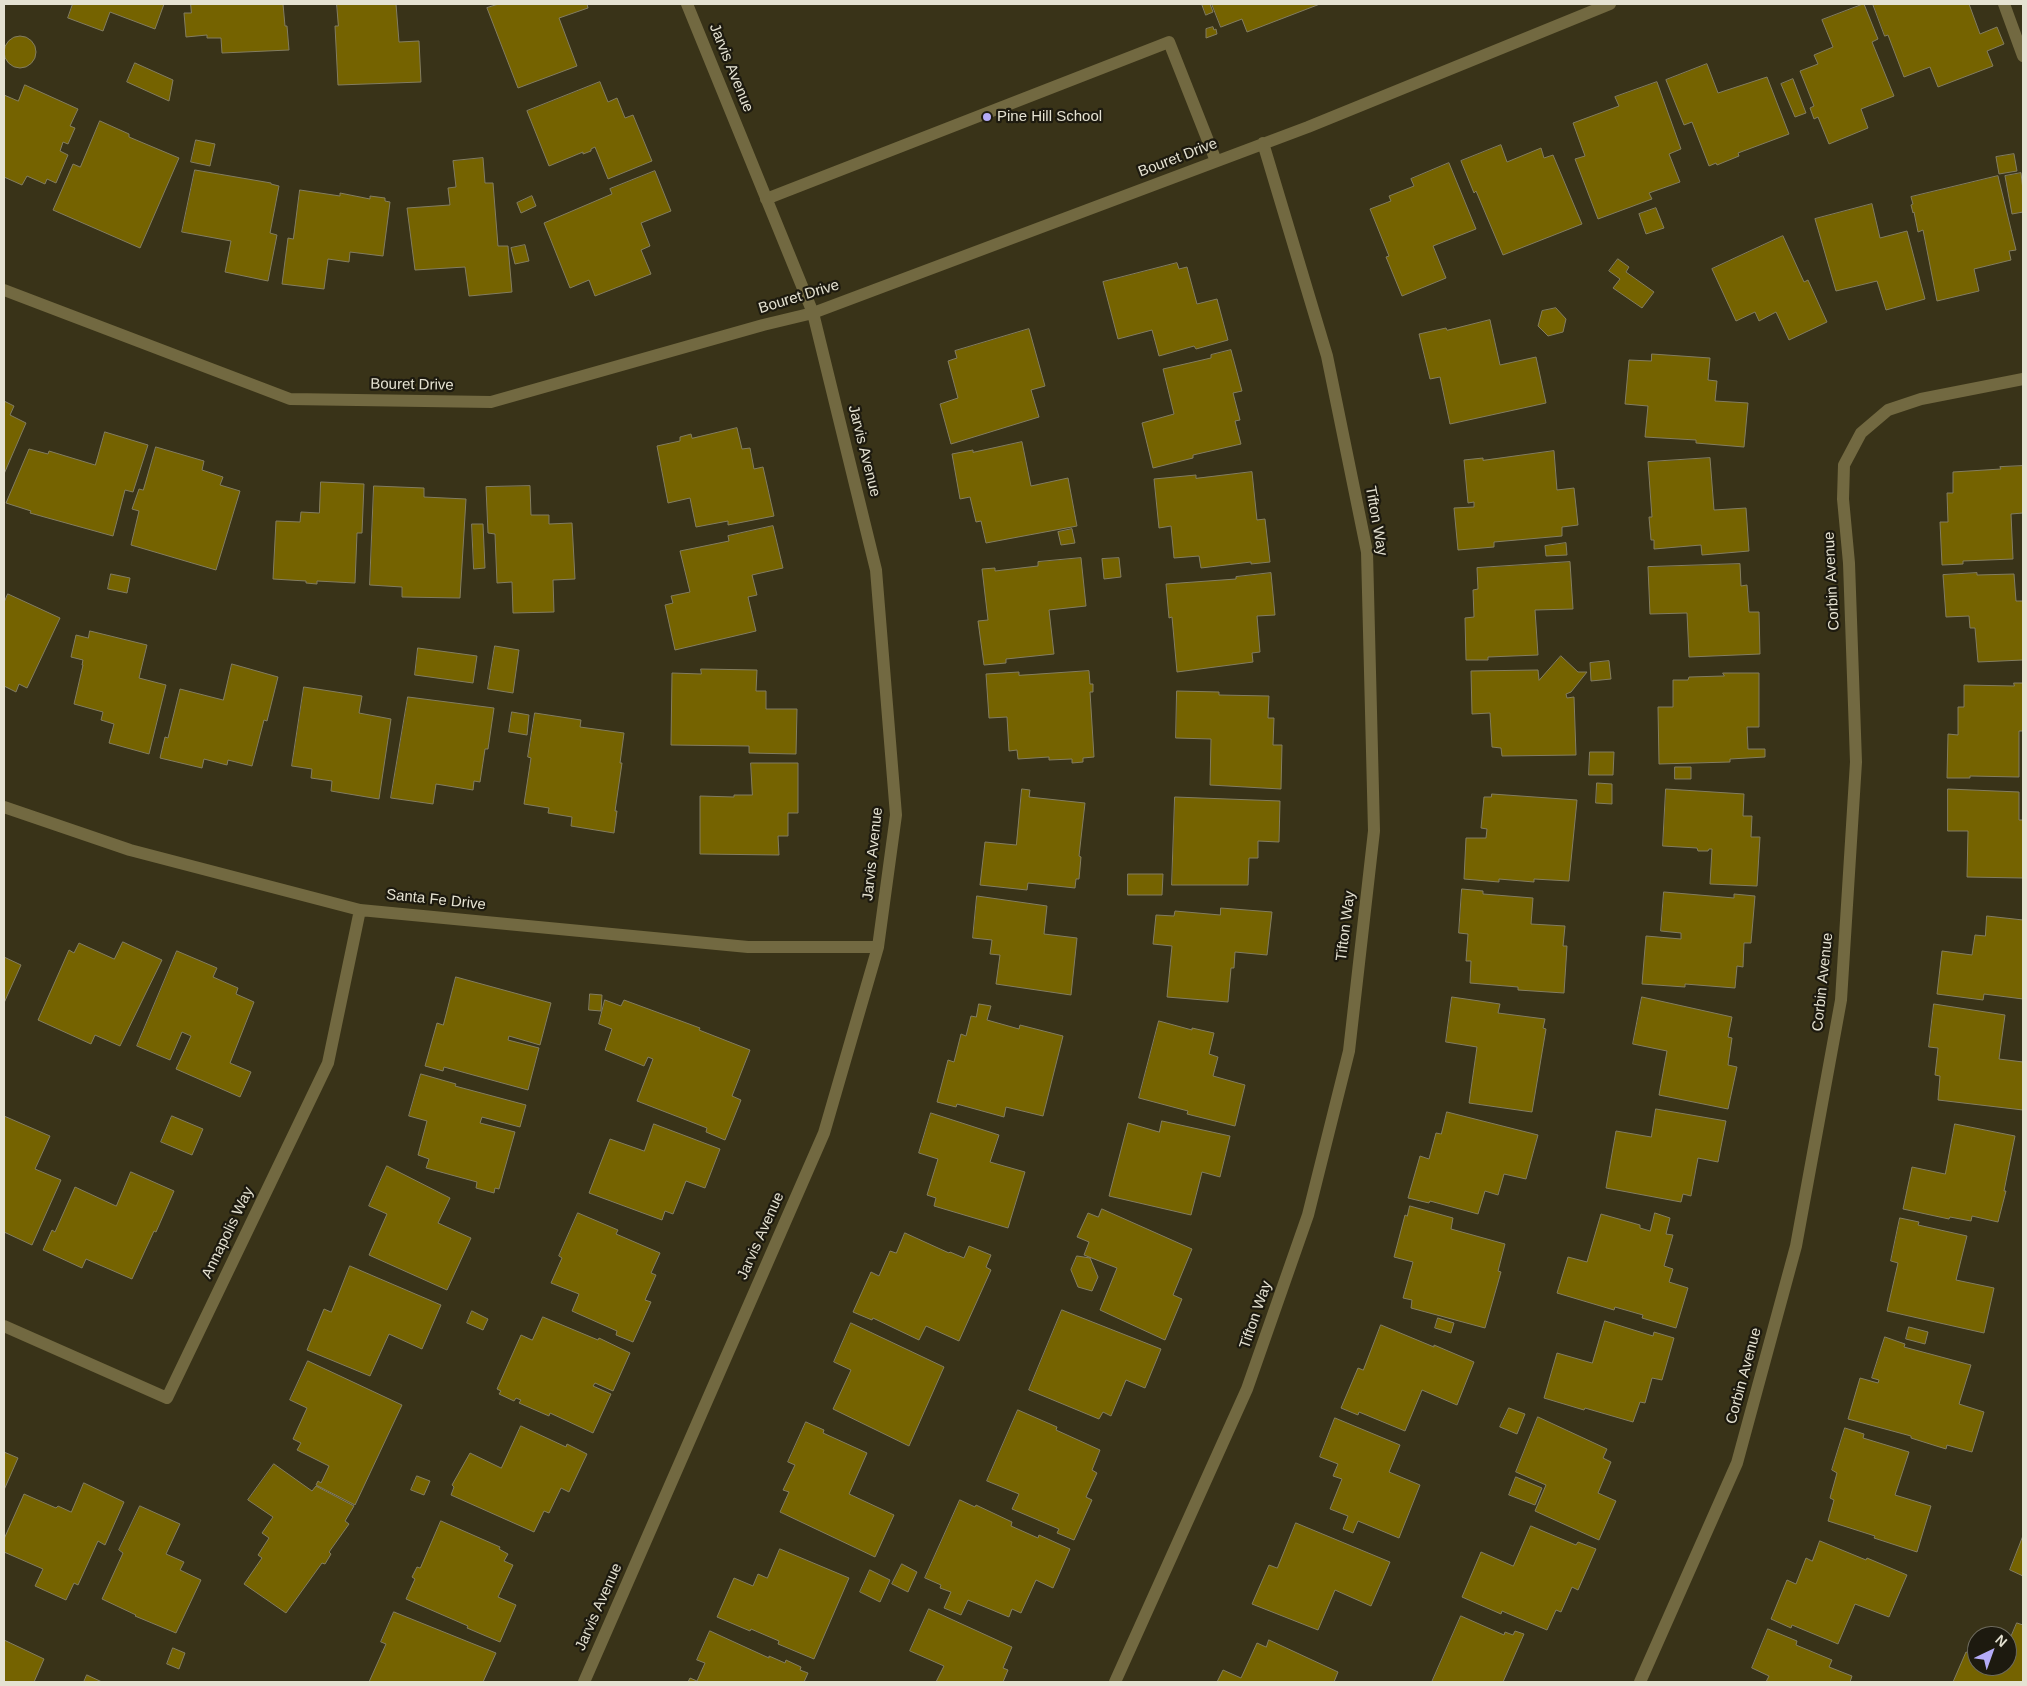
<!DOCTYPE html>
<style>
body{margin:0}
#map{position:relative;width:2027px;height:1686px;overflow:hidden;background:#393318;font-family:Arial,sans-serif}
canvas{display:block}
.frame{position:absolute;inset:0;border:5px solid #e5e2d2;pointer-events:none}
.north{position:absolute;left:1967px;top:1626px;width:50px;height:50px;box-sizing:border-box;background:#1d1a0f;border:1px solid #6d6a5d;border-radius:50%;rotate:42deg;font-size:14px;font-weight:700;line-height:20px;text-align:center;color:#e5e2d2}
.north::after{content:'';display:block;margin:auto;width:18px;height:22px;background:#b5acf8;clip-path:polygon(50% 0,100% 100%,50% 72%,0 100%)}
</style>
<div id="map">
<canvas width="2027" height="1686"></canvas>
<div class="frame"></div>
<div class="north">N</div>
</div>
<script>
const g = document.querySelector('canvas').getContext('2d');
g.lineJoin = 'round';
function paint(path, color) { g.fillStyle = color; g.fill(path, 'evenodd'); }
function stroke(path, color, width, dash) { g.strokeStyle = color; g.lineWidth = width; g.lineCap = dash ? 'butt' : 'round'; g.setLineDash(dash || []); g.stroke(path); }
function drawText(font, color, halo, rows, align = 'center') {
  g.font = font + ' Arial,sans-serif'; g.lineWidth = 4.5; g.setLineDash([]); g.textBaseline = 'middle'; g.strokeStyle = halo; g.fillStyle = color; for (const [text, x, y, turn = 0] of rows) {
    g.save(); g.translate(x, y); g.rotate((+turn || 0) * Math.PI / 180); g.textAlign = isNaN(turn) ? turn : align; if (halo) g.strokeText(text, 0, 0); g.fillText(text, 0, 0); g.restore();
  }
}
const building = new Path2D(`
 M73,4h91l-9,25 -45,-17 -7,19 -35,-13z
 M191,4h92l2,22h2l2,24 -67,3 -1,-15h-14v-3l-21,2 -2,-24h7z
 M337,4h59l3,38 20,-1 2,41 -83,3 -3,-59h3z
 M499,4h88l1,4 -29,10 18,48 -59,22 -31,-80z
 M1202,4h8l3,8 -7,3z
 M1212,4h108l-73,28 -5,-13 -21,8z
 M1864,4l14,35 -6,3 22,54 -33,13 7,19 -39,16 -11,-27 -4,2 -4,-11 4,-2 -14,-35 18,-7 -4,-9 19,-8 -11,-27z
 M1873,4h96l11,30 17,-7 7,17 -17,7 6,15 -55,21 -8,-20 -26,10 -16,-42 -3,1z
 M1213,27l1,3 2,-1 1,5 -11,4v-9z
 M4 52a16 16 0 1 1 32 0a16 16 0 1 1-32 0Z
 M135,63l38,17 -4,21 -42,-19z
 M1707,64l11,29 49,-16 22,57 -51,19 1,3 -22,9 -1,-2 -7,3 -17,-44 -8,3 -18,-45z
 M1793,79l13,34 -11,4 -14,-33z
 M600,82l8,20 9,-4 8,20 8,-3 19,46 -44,18 -13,-32 -4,2v2l-8,3v-2l-34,14 -22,-55z
 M1657,82l24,67 -12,5 11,28 -31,11 3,6 -54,20 -23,-60 10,-3 -12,-33 46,-17 -4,-9z
 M25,85l53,24 -8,17 5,2 -7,16 -5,-2 -3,9 8,4 -12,28 -9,-4 -2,5 -18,-8 -5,9 -18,-8v-82l14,6z
 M100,121l29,13v3l50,21 -39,90 -87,-38 20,-46 7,3z
 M196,140l19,4 -5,22 -19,-4z
 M1501,145l6,17 34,-14 3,10 9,-3 29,69 -79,31 -27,-64 -2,2 -13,-32z
 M2014,154l3,17 -18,3 -3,-17z
 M483,158l2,25h8l5,63h10l4,46 -43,4 -4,-29 -50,3 -8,-62 43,-3 -2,-17 8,-1 -3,-26z
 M1449,163l27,66 -43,17 13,32 -44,18 -16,-39 3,-1 -19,-47 21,-8 -2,-5 25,-10 -3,-7z
 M195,170l76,13v1l8,2 -9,47 7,2 -9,46 -43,-9 6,-31 -49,-9z
 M655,171l16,40 -30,12 9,23 -9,4 10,24 -56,22 -6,-16 -19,8 -26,-65 68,-29 -2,-5z
 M2021,173l2,17v22l-11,2 -7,-38z
 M1998,176l18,74 -7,1 2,9 -37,9 5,22 -42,10 -14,-71 -5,2 -4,-20 -1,1 -2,-8 2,-1 -2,-7z
 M300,190l40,6v-3l30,6v-3l15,2v3l5,1 -7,54 -33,-4 -1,10 -21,-3 -4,30 -42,-5 6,-46 5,1z
 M532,196l4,10 -15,7 -4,-10z
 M1872,204l8,34 27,-7 18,68 -39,11 -9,-29 -41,10 -21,-72z
 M1656,208l8,20 -18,6 -7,-20z
 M1783,236l21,46 4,-2 19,42 -38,18 -13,-28 -17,9 -4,-9 -19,9 -24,-52z
 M525,245l4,16 -14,3 -4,-16z
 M1618,259l11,8 -3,5 28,20 -12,16 -29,-20 7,-9 -11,-8z
 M1177,263l2,6 8,-2 10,37 20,-5 11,41 -32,9 -2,-3 -35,10 -7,-26 -34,9 -15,-57z
 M1556,308l10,11 -3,13 -15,4 -10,-10 4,-15z
 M1490,320l10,45 36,-8 10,46 -96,21 -10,-47 -10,2 -11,-45 27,-6 1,2z
 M1029,329l16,57 -14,4 8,27 -88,27 -11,-40 18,-6 -10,-37 9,-3 -2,-7z
 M1231,350l11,41 -9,2 7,27 -5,1 6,23 -48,11v3l-40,10 -11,-45 32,-9 -11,-45 48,-11v-3z
 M1652,354l58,4 -2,22 9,1 -2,20 33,2 -4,44 -48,-4v-3l-51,-3 3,-31 -23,-2 4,-44 22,1z
 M4,401l10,5 -4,9 16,8 -22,51z
 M737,428l5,21 8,-1 4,21 9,-2 11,49 -46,9v-4l-32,6 -6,-29 -22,5 -11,-57 23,-5v-4l11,-3 1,4z
 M105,432l43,13 -15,47 -8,-2 -12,46 -83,-23 1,-2 -25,-8 23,-54 19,5 1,-3 46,14z
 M1022,442l9,44 37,-8 9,48 -91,17 -5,-22 -5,1 -6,-25 -10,2 -8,-45 21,-4v2z
 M156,447l48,14 -2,9 21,7 -3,8 20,6 -24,79 -85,-25 8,-34 -7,-2 7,-20 4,1z
 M1554,451l3,39 17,-2 4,37 -16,2v9l-68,6v5l-36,3 -4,-42 20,-1v-5l-6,1 -4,-43 19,-2v2z
 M1710,458l4,52 32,-2 3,43 -47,4 -1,-10 -47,4v-9h-3l-2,-23h3l-4,-55z
 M2023,466v47l-12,1 2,45 -50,2v3l-21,1 -2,-43h8l-1,-29h6v-21l48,-3 -1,-2z
 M1252,472l5,48 8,-1 5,43 -19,2v-2l-50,6 -2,-12 -25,2 -3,-32 -12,2 -5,-49 42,-4v3z
 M321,482l43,2 -2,49h-5l-2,50 -38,-2v3l-11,-1v-2l-33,-2 3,-58 24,1 1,-10 18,1z
 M374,486l50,2v9l42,2 -6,99 -58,-1v-10l-32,-2z
 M530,486l1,29h18v9l23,-1 3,56 -22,1 1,32 -41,1 -1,-31 -15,1 -2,-49 -7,-1 -2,-46z
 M472,524h11l2,44 -11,1z
 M773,526l10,42 -31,7 5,20 -9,2 8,34 -81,19 -10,-45 8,-2 -2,-7 19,-4 -10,-41 49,-10 -1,-5z
 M1072,529l3,14 -14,2 -3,-13z
 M1566,543l1,12 -21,1 -1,-10z
 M1081,558l5,48 -37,4 5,44 -48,5v4l-22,2 -6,-44 10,-1 -6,-51 13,-1v3l43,-5v-4z
 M1119,558l2,19 -17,2 -2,-20z
 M1570,562l3,47 -38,1 3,45 -50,2v3h-22l-1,-42 9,-1 -1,-27 5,-1 -1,-21z
 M1740,564l1,22 6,-1 2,27h10l1,42 -71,3 -2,-44 -37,1 -2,-47z
 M1271,573l4,42 -18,1 3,36 -8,1 1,9 -76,10 -5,-55 -3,1 -3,-34 70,-5v-2z
 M1977,573v2l37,-1 2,27h7v59l-45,2 -3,-34h-5l-1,-12 -23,1 -3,-42z
 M111,574l19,4 -3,15 -19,-4z
 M8,594l52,24 -33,70 -8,-4 -3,8 -12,-6v-83z
 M90,631l57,14 -8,33 27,7 -17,69 -40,-11 5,-19 -13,-4 2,-8 -29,-8 9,-39h-1l1,-5 -12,-3 5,-22 12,3z
 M495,646l24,4 -6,43 -25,-4z
 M418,648l59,8 -4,27 -58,-8z
 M1561,656l17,16h9l-16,20 -5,2 1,4 7,-1 2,58 -74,1 -1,-8 -9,-1 -2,-34 -18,1 -1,-43 67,-1 1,10z
 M1609,661l2,18 -20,2 -1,-18z
 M232,664l46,13 -11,44 -3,-1 -12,46 -24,-6 -1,5 -23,-6 -2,9 -42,-10 5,-21 3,1 12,-49 43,11z
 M701,669l56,1 -1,21h10v18h31l-1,45 -47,-1v-7l-78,-1 1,-72 29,1z
 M1089,671l1,13h3v8h-3l4,65 -11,1v4l-11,1v-4l-23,1v-3l-31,2 -1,-9 -8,1 -2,-34 -18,1 -3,-44 33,-2v3z
 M1723,673h36v54h-12l1,22h17v8l-35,2v3l-71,2 -1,-57h15v-27h15l1,-3 35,-1z
 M2014,683h9v48h-4v46l-49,-1v2h-23l1,-44 10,1v-28h6v-22l50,1z
 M304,687l58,9 -3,17 32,6 -12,80 -48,-8 1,-10 -21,-3 1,-9 -20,-3z
 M1177,691l42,1v3l50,1 -1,22h6l-1,27h9l-1,44 -71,-4 1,-46 -35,-1z
 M408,697l86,11 -6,41h-3l-5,33 -6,-1 -1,9 -37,-6 -3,20 -42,-6z
 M512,712l17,3 -2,20 -18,-3z
 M535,713l46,7 -1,7 44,6 -4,30h2l-7,48h2l-3,22 -43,-7 1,-9 -24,-4 1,-5 -25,-4 7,-46 -3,-1z
 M1590,752h24l-1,23h-24z
 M751,763h47v50h-10v23h-10l1,19 -79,-1v-58l34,1v-2h18z
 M1675,767h16v12h-16z
 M1597,783l15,1v20l-16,-1z
 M1022,789l8,1 -1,7 56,6 -6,53 2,1 -2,22h-3l-1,9 -47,-5 -1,7 -47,-5 5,-43 31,3z
 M1666,789l78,5 -1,22h9l-1,21h9l-3,49 -47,-2 2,-35h-3l-1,2h-10l-1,-3 -34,-2z
 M1948,789l71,3v28h4v58l-56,-1 1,-46h-20z
 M1492,794l85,6 -8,81 -35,-2v3l-35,-3v3l-35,-3 2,-41h20l1,-9 -6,-1 3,-31h7z
 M1175,797l105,4 -1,41 -21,-1v17h-9l-1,27h-76z
 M1128,874h35l-1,21h-34z
 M1462,889l21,2v3l50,4 -2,26 34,2 -2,20h4l-3,47 -46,-3v-3l-48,-4 1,-22h-5l2,-27 -9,-1z
 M1664,892l70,6v-4l21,2 -4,47h-7l-1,24 -6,-1 -2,22 -50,-4v3l-43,-3 4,-48 35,3v-6l-20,-2z
 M977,896l70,10 -3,28 33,4 -6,57 -75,-11 4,-29 -10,-1 2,-14 -19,-2z
 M1221,908l51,4 -5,43 -32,-3 -1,16h-3l-3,34 -61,-5 5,-51 -19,-2 3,-29 18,1 1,-5 45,4z
 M1987,916l36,4v79l-39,-5 -1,6 -46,-6 5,-43 30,4 3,-20 10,1z
 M123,942l39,18 -42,86 -25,-11 -4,9 -53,-24 31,-70 5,3 5,-10 35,16z
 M177,951l40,17 -4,9 25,11 -2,6 18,8 -24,61 21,9 -11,25 -64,-28 15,-33 -9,-4 -12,28 -33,-14z
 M4,957l17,8 -17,38z
 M456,977l95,26 -11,42 -31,-9 -1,4 31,8 -11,42 -84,-23 -1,4 -18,-5 12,-43 6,2z
 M590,994l12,1 -1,16 -12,-1z
 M1452,997l48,7 -2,9 47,6 -2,9 3,1 -14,83 -63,-9 8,-56 -31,-5z
 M1642,997l90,20 -4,20 4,1 -4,27 9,2 -9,42 -69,-14 8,-44 -34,-7z
 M605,1000l16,6 3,-6 76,28 -1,2 51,20 -18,46 9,4 -16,40 -19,-8 1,-4 -70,-27 16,-42 -5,-2 -4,9 -39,-16 7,-21 -13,-5z
 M979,1004l12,2 -4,14 32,9 1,-4 43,11 -20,80 -37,-9 -2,10 -47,-13 -1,3 -19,-5 11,-42 6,2 7,-28 5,2 5,-20 5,1z
 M1934,1004l71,11 -6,44 24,3v48l-85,-10 2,-24 -5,-1 3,-27 -9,-1z
 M1159,1021l33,9v-2l22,5 -5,21 9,3 -5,19 32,9 -10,41 -48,-12 1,-3 -49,-13z
 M421,1074l35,10 -1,2 71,19 -6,22 -38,-10 -2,6 35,9 -16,57 -4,-1 -1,5 -18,-5 1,-6 -51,-14 3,-9 -11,-4 9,-34 -18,-5z
 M1656,1109l70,12 -8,41 -20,-4 -7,38 -8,-2 -2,8 -75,-14 10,-57 35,6z
 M1447,1112l91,23 -12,44 -22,-5 -6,21 -13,-4 -7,23 -48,-13 -1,2 -21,-5 12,-42 9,3 7,-26 5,1z
 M931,1113l68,22 -9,27 35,10 -17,56 -74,-22 2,-8 -9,-3 11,-36 -19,-6z
 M4,1116l46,20 -15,33 26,11 -29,65 -28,-13z
 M172,1116l31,13 -11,26 -31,-13z
 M1162,1121l68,15 -10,41 -18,-5 -11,43 -82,-19 19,-73 31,9z
 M654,1124l66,25 -15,39 -19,-7 -13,33 -8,-3 -3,9 -73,-27 21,-54 34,12z
 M1955,1124l60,12 -11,55h2l-8,31 -26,-6 -1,5 -21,-4 -1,2 -46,-10 9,-42 33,7z
 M387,1166l63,32 -12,25 33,15 -24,52 -78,-35 18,-41 -18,-8z
 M131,1172l43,19 -18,41 -2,-1 -22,48 -46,-20 -4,9 -39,-18 9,-20 3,2 20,-45 41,19z
 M1410,1206l43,12 -2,11 54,15 -7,27 3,1 -16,56 -74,-20 1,-8 -9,-2 10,-36 -19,-5 11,-42 2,1z
 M1102,1209l90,40 -19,46 9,4 -17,41 -65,-30 17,-42 -33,-13 5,-13 -12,-5 11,-24 10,4z
 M578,1213l40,17 -2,4 44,19 -9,20 5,2 -11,25 6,2 -18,40 -17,-7 1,-4 -45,-20 7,-17 -28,-11 11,-25 -3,-2z
 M1655,1213l15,5 -4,16 7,1 -9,31 9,3 -4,13 19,6 -12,40 -34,-10 1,-3 -28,-8 -1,3 -57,-17 11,-36 19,5 14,-48 39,11v3l10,3z
 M1900,1218l19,4 -1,3 49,11 -11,44 38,8 -10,45 -97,-22 11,-48 -7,-2z
 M905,1233l44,20 1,-1 14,6 5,-12 22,9 -5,12 5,3 -32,71 -33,-15 -7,14 -46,-22 -1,2 -19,-8 18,-40 8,4 11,-25 6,2z
 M1077,1256l13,2 8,19 -6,14 -14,-4 -7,-17z
 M350,1266l91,39 -19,44 -33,-15 -19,42 -63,-26 17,-41 7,3z
 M1062,1310l99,39 -16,39 -19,-8 -15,36 -8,-4 -4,7 -70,-29z
 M472,1311l16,8 -5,11 -16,-7z
 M543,1317l55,23 1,-2 31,15 -17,38 -18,-8 -2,3 18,8 -18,39 -43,-20 -1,3 -30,-13 2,-3 -5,-2 -2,3 -15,-7 2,-3 -4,-2 24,-54 11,5z
 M1438,1318l16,5 -3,10 -16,-5z
 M1605,1321l48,15 1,-4 20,6 -12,42 -10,-2 -7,25 -5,-1 -7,20 -48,-14 -1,2 -40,-12 13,-45 35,10z
 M851,1323l93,44 -35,79 -76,-37 18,-39 -17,-8z
 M1381,1325l53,22v-2l40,17 -17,43 -35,-15 -17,41 -46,-19 -1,3 -17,-7 17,-40 5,2z
 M1909,1327l19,5 -3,12 -19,-5z
 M1885,1337l20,7 -1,3 67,18 -12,39 25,8 -12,40 -25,-7 -1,4 -35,-11v-2l-63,-17 12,-41 18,5 1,-3 -7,-2z
 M308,1361l94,44 -47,100 -39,-20 2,-4 3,2 8,-17 -32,-16 4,-7 -8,-4 14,-31 -17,-8z
 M1509,1408l16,6 -8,20 -17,-7z
 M1018,1410l39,17 -1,3 44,20 -8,20 5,3 -11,24 6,3 -18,40 -17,-7 2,-4 -47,-20 7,-15 -32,-13z
 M1538,1417l69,32 -4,9 8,4 -13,31 18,8 -17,39 -64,-29 11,-26 -30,-13z
 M1335,1418l65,27 -11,27 31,13 -21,53 -41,-17 -5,12 -10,-4 5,-13 -18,-7 12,-30 -9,-3 5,-12 -18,-7z
 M806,1422l18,8 -1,3 44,20 -18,41 45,21 -19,42 -95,-45 9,-20 -6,-2 12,-25 -7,-3z
 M521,1426l45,21 1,-3 20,10 -18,38 -8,-4 -12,25 -5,-2 -10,21 -83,-37 3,-8 -2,-2 18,-32 31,15z
 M1845,1428l19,6 -1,4 46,14 -14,43 36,11 -14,46 -43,-14 1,-2 -47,-15 6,-21 -4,-2 7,-25 -5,-3z
 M4,1452l14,6 -14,32z
 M274,1464l38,27 4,-5 38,20 -9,15 4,3 -20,28 2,2 -6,10 -3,-1 -36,50 -42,-29 18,-26 -4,-3 11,-17 -7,-5 11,-16 -25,-17z
 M417,1476l13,5 -6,14 -13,-5z
 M1516,1477l26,11 -7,17 -26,-10z
 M84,1483l40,19 -19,43 -7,-4 -20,44 -4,-2 -8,17 -31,-14 8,-17 -39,-17v-13l20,-45 32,14 2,-2 13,6z
 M960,1500l15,7 1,-2 36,17 -1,4 27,12 1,-3 31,14 -17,39 -17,-8 -15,33 -9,-4 -3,8 -41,-17 -7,15 -17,-7 7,-16 -11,-4 1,-3 -16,-7z
 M140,1506l40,18 -14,30 18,8 -4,8 21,10 -25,53 -41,-17 1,-1 -34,-16 21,-46 -4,-3z
 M441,1521l59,26 -1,2 9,5 -4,7 9,4 -15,32 18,8 -16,37 -33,-14 1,-2 -62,-27 9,-20 -3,-2 5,-10 3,1z
 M1296,1523l94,39 -19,44 -36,-16 -17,40 -66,-26 17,-39 8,3z
 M1531,1526l45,19 2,-3 18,7 -18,41 -6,-3 -11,25 -5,-2 -9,20 -45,-19 -1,3 -39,-17 19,-45 32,14z
 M2023,1536v40l-13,-6z
 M1820,1541l46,19 1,-2 40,17 -18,42 -34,-13 -17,40 -46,-19 -1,3 -20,-9 16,-39 9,4 10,-26 6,3z
 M780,1549l69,29 -35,81 -36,-15 1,-3 -28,-12 -1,2 -33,-14 17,-39 19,8 5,-12 9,4z
 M902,1564l15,8 -9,20 -16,-8z
 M870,1570l20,10 -10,22 -20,-10z
 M929,1609l83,38 -9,21 5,2 -5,12h-67l8,-16 -34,-15z
 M394,1612l102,41 -13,29h-114l17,-38 -5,-2z
 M1461,1616l43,19 1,-3 8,3 2,-4 9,3 -21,48h-71z
 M2017,1623l6,2v57h-70l13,-30 11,4v10h30v-20z
 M1768,1629l29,12 -1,4 36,15 -3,7 23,9 -2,6h-84l3,-6 -17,-8z
 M710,1631l59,27v-2l16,7 1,-3 15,7 -1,3 8,3 -4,9h-116l2,-4 7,3 8,-18 -8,-3z
 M4,1640l40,19 -10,23h-30z
 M1269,1640l69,32 -4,10h-117l6,-12 18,8 16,-35 9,4z
 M173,1648l12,5 -6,16 -12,-5z
 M87,1675l15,7h-18z`);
paint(building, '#756300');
stroke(building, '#837d60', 1);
stroke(new Path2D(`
 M2004,4l19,52
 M766,199l403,-157 47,119
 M4,290l286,109 201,3 272,-77 50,-12 495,-186 302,-123
 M4,807l126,43 230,60 388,37h130
 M4,1326l163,72 161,-335 32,-153
 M584,1682l240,-549 54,-186 18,-132 -20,-245 -63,-257 -126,-309
 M1115,1682l132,-293 61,-174 41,-164 25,-220 -7,-279 -40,-196 -64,-213
 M1640,1682l97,-219 59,-217 45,-246 15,-238 -7,-199 -6,-64 1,-34 17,-32 27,-23 33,-11 102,-20`), '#726941', 12);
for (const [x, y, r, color] of [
 [987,117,5,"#b5acf8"]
]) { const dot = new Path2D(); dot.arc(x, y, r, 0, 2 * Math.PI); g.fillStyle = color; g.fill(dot); stroke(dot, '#1d1a0f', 2); }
drawText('15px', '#e5e2d2', '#1d1a0f', [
 ["Jarvis Avenue",731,68,68],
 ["Bouret Drive",1178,158,-21],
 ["Bouret Drive",799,297,-17],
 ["Bouret Drive",412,385,1],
 ["Jarvis Avenue",864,451,76],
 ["Tifton Way",1376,521,80],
 ["Corbin Avenue",1832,581,-93],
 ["Jarvis Avenue",873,854,-84],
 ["Santa Fe Drive",436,900,6],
 ["Tifton Way",1346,926,-83],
 ["Corbin Avenue",1823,982,-84],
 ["Annapolis Way",228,1233,-64],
 ["Jarvis Avenue",761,1236,-66],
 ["Tifton Way",1256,1315,-71],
 ["Corbin Avenue",1744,1376,-75],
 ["Jarvis Avenue",599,1607,-66]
]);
drawText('15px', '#e5e2d2', '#1d1a0f', [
 ["Pine Hill School",997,117]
], 'left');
</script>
